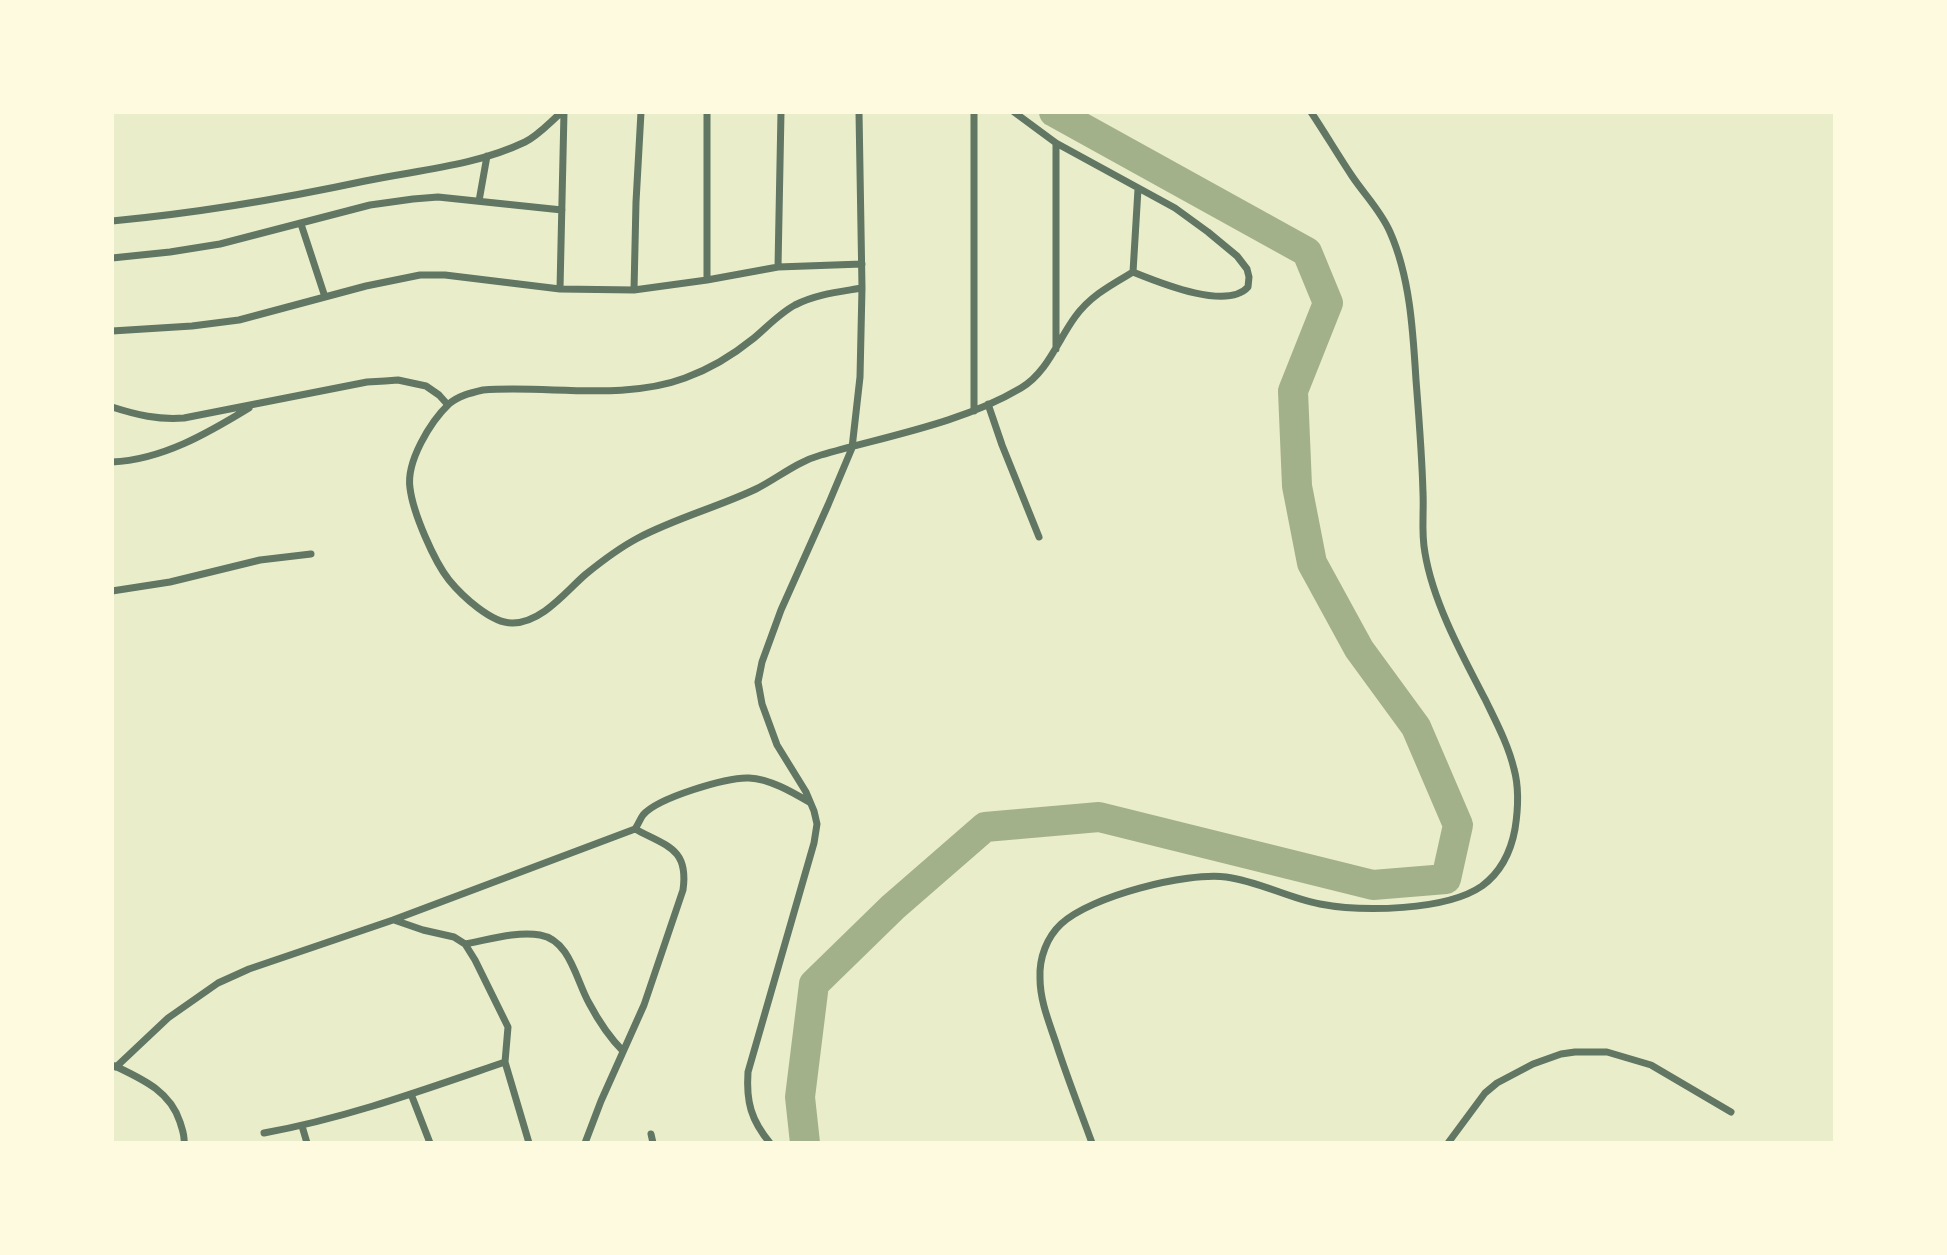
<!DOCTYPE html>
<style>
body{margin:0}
#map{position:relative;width:1947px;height:1255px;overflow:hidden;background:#e9edc9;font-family:"Archivo Narrow",sans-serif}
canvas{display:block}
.frame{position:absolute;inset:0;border:114px solid #fefae0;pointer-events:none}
</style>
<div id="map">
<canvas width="1947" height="1255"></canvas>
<div class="frame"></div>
</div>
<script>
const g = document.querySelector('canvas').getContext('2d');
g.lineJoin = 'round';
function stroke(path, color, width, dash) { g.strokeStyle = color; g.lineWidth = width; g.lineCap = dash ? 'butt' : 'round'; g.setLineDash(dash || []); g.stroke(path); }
stroke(new Path2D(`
 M805,1143l-5,-46 14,-113 79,-77 92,-80 114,-10 274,68 73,-6 12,-54 -42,-98 -57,-78 -47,-86 -15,-77 -4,-95 35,-88 -21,-51 -253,-140`), '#a3b18a', 30);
stroke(new Path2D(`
 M974,112v299
 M1056,143v206
 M479,201l8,-45
 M112,221c85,-8 169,-22 253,-40 53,-11 110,-15 160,-39 14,-7 25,-20 37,-30
 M301,224l24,73
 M112,258l58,-6 50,-8 150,-39 43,-6 25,-2 124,13
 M778,267l3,-155
 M1133,272l5,-83
 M707,280v-168
 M862,288c-23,4 -45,6 -67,17 -15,8 -28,22 -41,33 -21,17 -44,31 -69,40 -61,23 -138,7 -202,12 -13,3 -25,6 -34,14 -19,18 -43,58 -39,84 3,25 24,73 39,92 13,16 43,44 64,43 30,-1 53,-32 73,-49 16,-13 35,-27 52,-36 38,-20 80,-31 118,-49 22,-11 40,-27 65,-34 66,-19 141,-32 200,-67 26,-15 37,-48 54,-71 15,-21 36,-32 58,-45 25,10 94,39 115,15l1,-10 -2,-8 -10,-13 -29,-24 -33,-24 -119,-65 -42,-31
 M560,289l4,-177
 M634,290l2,-88 5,-90
 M112,331l80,-5 47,-6 127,-34 54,-11h25l115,14 74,1 73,-10 71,-13 84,-3
 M988,404l14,41 37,92
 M112,407c25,8 46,13 72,11l183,-36 18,-1 13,-1 28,6 13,9 9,10
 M112,462c50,-2 96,-29 137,-54
 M112,591l58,-9 90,-22 51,-6
 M394,920l29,10 31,7 11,7 10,16 33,67 -3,35 24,81
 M465,944c23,-4 51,-13 75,-9 30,5 36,45 49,68 9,17 20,34 34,48
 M115,1066c27,13 55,25 65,56 2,7 5,13 4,21
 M116,1067l52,-49 50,-35 31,-14 144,-49 242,-91c3,-4 5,-10 8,-14 14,-17 84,-38 106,-37 21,1 43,14 60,24
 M411,1094l19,49
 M302,1126l5,17
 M264,1133c83,-15 162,-44 241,-71
 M651,1134l2,9
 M585,1143l16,-42 43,-96 39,-115c6,-42 -17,-44 -48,-61
 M770,1143c-19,-23 -24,-41 -22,-71l66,-229 3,-19 -3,-13 -8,-19 -29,-47 -15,-41 -4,-22 4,-20 19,-52 47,-105 24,-57 8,-71 2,-89 -3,-176
 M1092,1143c-12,-33 -25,-66 -36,-100 -7,-21 -16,-42 -16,-65 -1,-20 7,-41 21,-54 30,-28 125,-52 165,-47 32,4 62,21 94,27 42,8 126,7 162,-18 19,-14 29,-35 33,-57 3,-19 4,-42 -1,-60 -6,-25 -18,-47 -29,-70 -23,-44 -52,-97 -60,-146 -4,-20 -1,-40 -2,-60 -1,-38 -4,-75 -7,-113 -3,-49 -6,-103 -26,-148 -9,-21 -26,-38 -38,-56 -14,-21 -27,-43 -41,-64
 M1448,1143l37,-50 12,-10 36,-19 28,-10 14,-2h32l44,13 80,47`), '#617663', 7);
</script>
